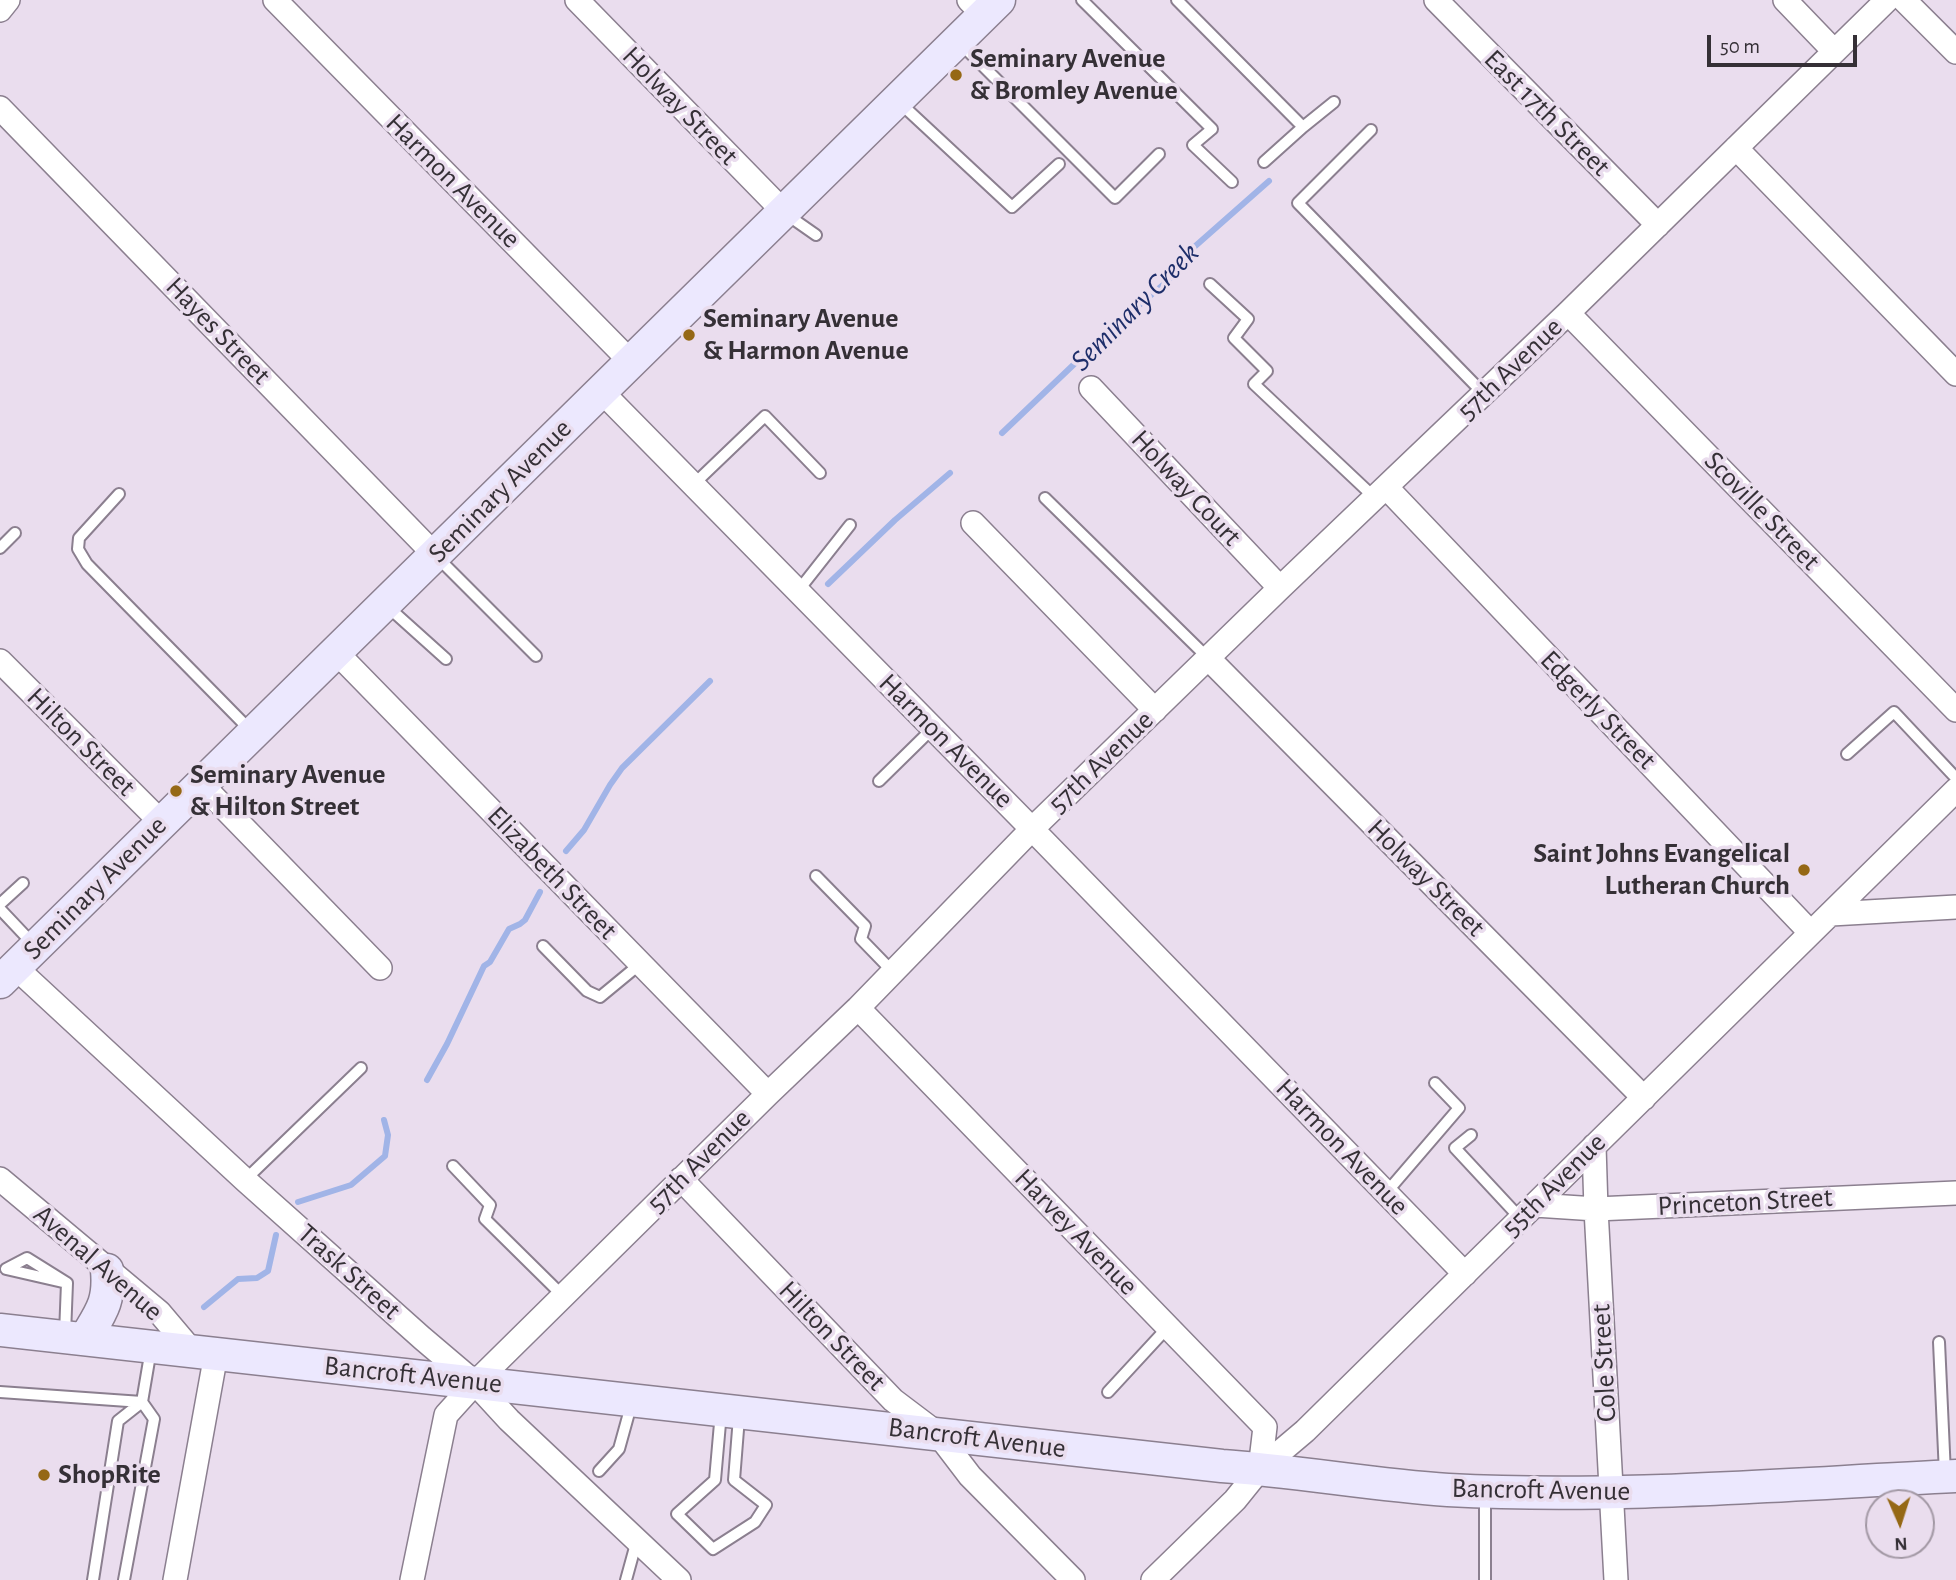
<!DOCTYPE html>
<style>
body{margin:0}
#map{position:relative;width:1956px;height:1580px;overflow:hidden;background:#eaddee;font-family:"Alegreya Sans",sans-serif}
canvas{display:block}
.north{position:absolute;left:1865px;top:1489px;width:70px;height:70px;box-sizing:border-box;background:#eaddee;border:2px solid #a298a4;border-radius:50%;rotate:177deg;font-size:19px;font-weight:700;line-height:28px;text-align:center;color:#353036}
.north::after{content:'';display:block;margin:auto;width:24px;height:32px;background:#956815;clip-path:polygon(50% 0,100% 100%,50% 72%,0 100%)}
.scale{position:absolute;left:1707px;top:35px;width:150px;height:32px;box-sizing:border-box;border:4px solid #353036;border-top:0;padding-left:9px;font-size:21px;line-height:24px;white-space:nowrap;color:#353036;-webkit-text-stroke:5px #eaddee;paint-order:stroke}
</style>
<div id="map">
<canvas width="1956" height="1580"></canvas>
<div class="north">N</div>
<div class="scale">50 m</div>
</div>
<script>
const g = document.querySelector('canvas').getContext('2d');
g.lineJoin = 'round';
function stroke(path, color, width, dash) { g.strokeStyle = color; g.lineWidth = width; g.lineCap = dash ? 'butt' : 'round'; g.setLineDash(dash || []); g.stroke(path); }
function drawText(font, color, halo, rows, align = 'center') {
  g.font = font + ' "Alegreya Sans",sans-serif'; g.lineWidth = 7; g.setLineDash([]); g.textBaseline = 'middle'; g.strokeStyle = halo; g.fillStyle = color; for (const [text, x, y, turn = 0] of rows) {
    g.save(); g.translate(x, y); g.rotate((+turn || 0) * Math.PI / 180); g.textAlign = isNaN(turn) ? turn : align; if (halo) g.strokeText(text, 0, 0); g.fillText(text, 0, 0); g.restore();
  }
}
stroke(new Path2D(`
 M1002,433l110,-105 58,-49 14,-23 85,-75
 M828,584l67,-64 55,-47
 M566,851l18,-21 26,-45 12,-17 88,-87
 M427,1080l20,-36 37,-78 6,-4 19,-33 11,-5 5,-4 15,-28
 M298,1202l53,-17 34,-29 3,-21 -4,-15
 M204,1307l34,-28 19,-1 11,-7 8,-36`), '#a1b4e7', 6);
const lane = new Path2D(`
 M1082,0l130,129 -19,16 39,37
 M1177,0l126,127 -39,35
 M960,43l155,155 44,-44
 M899,102l113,105 47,-43
 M1303,127l31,-25
 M1371,130l-73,73 186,191
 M786,214l30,21
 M1210,284l38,35 -14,19 33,33 -13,13 121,114
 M693,485l72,-69 55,57
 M119,494l-40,44 -1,11 9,15 164,167
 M1045,498l163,160
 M0,548l15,-15
 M437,557l99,99
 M798,591l52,-66
 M387,606l59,53
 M1847,754l47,-42 62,66
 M879,781l54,-53
 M816,876l49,50 -4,13 32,33
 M0,904l23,-21
 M0,909l34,36
 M543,946l44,45 13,6 40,-33
 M1471,1135l-16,13 66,71
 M453,1166l37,39 -5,14 78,77
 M245,1180l116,-112
 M1386,1193l73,-85 -24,-25
 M65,1334l2,-51 -40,-25 -21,11 61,14
 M1939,1342l6,132
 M0,1392l142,10 12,17 -30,161
 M1108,1392l60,-65
 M721,1412l-6,68 -38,34 36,35 42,-27 11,-17 -32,-25 5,-63
 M599,1471l20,-22 13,-47
 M93,1580l25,-159 24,-19 9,-53
 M626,1580l11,-40
 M1485,1580v-86`);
const street = new Path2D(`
 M275,0l356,362
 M577,0l207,212
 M969,0l15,15
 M1436,0l222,225
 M1785,0l49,51
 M1904,0l52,52
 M0,10l8,-10
 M0,108l435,447
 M1736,148l220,226
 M1568,313l388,397
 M1091,388l189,200
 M601,391l431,438 433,445
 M1387,488l423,444
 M973,523l182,187
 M336,652l432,442
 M1208,658l436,440
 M0,661l162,162
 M201,784l179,184
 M1831,914l125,-7
 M15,967l230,213 177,158 53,45 34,37 170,160
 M858,1008l407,419 -5,42
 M1594,1146l2,63 20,371
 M0,1179l159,133 33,39
 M681,1179l212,221 45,34 32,42 103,104
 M1535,1205l61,4 360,-16
 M175,1580l41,-226
 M412,1580l34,-165 29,-32 293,-289 90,-86 174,-179 248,-241 288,-275 319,-313
 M1153,1580l82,-80 25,-31 45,-38 651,-641`);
const secondary = new Path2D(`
 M0,982l999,-982
 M0,1330l1222,136c75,5 150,19 226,24 169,9 339,-6 508,-14
 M85,1339c16,-27 25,-37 22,-69`);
stroke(lane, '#8b7f8f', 14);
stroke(street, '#8b7f8f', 26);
stroke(secondary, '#8b7f8f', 35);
stroke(lane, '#fff', 10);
stroke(street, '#fff', 23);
stroke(secondary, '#ece8fe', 32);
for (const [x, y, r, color] of [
 [956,75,7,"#956815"],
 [689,335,7,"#956815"],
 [176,791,7,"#956815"],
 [1804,870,7,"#956815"],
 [44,1475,7,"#956815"]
]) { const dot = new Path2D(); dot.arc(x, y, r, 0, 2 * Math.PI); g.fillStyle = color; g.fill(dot); stroke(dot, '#eaddee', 2.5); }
drawText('bold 28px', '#353036', '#eaddee', [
 ["Seminary Avenue",970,59],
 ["& Bromley Avenue",970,91],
 ["Seminary Avenue",703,319],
 ["& Harmon Avenue",703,351],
 ["Seminary Avenue",190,775],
 ["& Hilton Street",190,807],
 ["Saint Johns Evangelical",1790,854,"right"],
 ["Lutheran Church",1790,886,"right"],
 ["ShopRite",58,1475]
], 'left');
drawText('28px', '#353036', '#eaddee', [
 ["Holway Street",680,106,46],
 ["East 17th Street",1547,113,45],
 ["Harmon Avenue",453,181,45],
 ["Hayes Street",218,331,46],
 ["57th Avenue",1510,369,-44],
 ["Holway Court",1186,488,47],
 ["Seminary Avenue",500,491,-45],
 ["Scoville Street",1762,511,46],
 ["Edgerly Street",1598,710,46],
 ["Harmon Avenue",946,741,45],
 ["Hilton Street",81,742,45],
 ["57th Avenue",1101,762,-44],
 ["Elizabeth Street",552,873,46],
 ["Holway Street",1426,878,45],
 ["Seminary Avenue",95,888,-45],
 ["Harmon Avenue",1342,1147,46],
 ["57th Avenue",699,1161,-45],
 ["55th Avenue",1554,1185,-45],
 ["Princeton Street",1745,1202,-3],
 ["Harvey Avenue",1076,1232,46],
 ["Avenal Avenue",98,1263,41],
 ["Trask Street",349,1272,42],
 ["Hilton Street",832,1336,46],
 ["Cole Street",1604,1363,-93],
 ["Bancroft Avenue",413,1375,6],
 ["Bancroft Avenue",977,1438,7],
 ["Bancroft Avenue",1541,1490,1]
]);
drawText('italic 30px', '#1e2e6a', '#eaddee', [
 ["Seminary Creek",1135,307,-45]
]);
</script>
